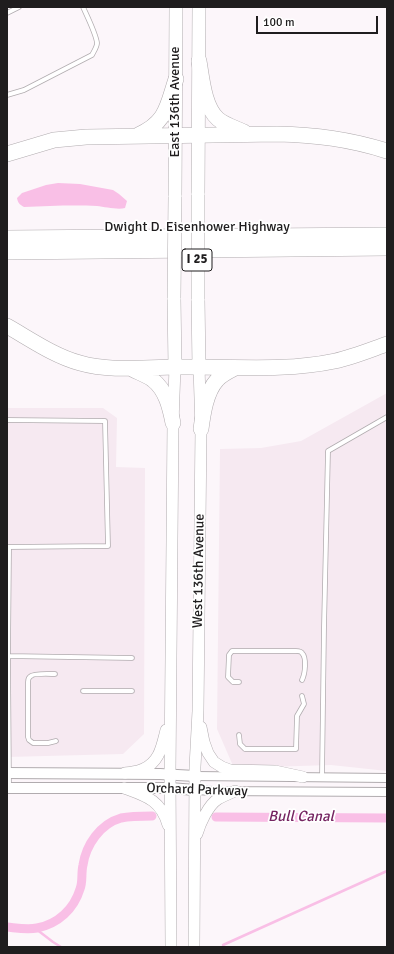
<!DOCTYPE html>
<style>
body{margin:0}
#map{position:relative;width:394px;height:954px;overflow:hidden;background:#fcf6fa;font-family:Signika,sans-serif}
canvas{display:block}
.frame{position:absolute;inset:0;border:8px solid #1f1d1e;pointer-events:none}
.scale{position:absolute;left:256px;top:16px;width:122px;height:18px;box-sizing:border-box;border:2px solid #1f1d1e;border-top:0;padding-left:5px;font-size:12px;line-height:14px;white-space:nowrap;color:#1f1d1e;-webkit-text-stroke:3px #fff;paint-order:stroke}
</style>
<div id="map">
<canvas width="394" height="954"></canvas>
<div class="frame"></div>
<div class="scale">100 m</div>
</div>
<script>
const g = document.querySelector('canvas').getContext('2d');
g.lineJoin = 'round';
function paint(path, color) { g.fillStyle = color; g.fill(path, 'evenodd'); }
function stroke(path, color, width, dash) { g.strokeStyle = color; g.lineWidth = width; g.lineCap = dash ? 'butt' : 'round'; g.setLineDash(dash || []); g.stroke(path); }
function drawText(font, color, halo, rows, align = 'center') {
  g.font = font + ' Signika,sans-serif'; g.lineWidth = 3.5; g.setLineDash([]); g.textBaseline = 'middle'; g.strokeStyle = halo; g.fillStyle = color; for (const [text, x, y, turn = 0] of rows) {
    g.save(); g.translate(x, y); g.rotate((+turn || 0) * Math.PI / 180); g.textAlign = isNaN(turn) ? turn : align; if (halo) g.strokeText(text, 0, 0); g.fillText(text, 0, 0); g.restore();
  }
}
paint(new Path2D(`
 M387,393v378l-56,-6 -97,3 -17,-39 3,-280 41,-1 40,-7z
 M7,408h96l14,10 -1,49 29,1 -1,266 -21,20 -116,3z`), '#f6e9f1');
paint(new Path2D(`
 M58,183l22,1 33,6 6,4 8,7 -2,7c-7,2 -20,-1 -28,-2 -24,-1 -49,0 -73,1 -5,-3 -6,-4 -7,-9l5,-5 24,-8z`), '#f9bfe6');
stroke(new Path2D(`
 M36,929l17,13 8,5
 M223,945l164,-74`), '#f9bfe6', 2.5);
stroke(new Path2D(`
 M216,817l171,1
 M7,927c10,1 20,3 30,1 21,-4 37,-19 43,-39 3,-7 1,-16 3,-24 3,-20 17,-41 38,-47 10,-2 21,-2 31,-2`), '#f9bfe6', 9);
const service = new Path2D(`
 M7,13l12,-6
 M7,95l17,-5 68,-35c2,-4 5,-8 5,-12 -1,-9 -10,-27 -14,-36
 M7,420l98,1 3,125 -101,1
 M7,656l125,2
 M55,674c-5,0 -21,-1 -24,2 -2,1 -3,4 -3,6v55l1,3 4,3h15l8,-2
 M239,682h-6l-5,-5 1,-22 3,-4h64c3,0 5,0 6,2 5,5 3,21 0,27
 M83,691h49
 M239,735l1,9 5,5h51l1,-33 7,-12 -2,-8
 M322,777l2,-150 4,-176 59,-34
 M9,787l-1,-131 1,-109`);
const minor = new Path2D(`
 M195,776l192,2
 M195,790l18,1 174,1`);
const tertiary = new Path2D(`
 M7,773l153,1 35,2
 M7,788h163l25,2`);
const secondary = new Path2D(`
 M201,727l3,15 4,11 6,9 8,5 8,3 45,1 28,6
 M125,773c6,-1 13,-1 18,-4 17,-7 19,-24 23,-39
 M124,788c22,8 37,12 44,37
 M197,834c3,-10 11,-29 21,-35 5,-3 11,-5 17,-8
 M171,947l-1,-173 3,-351 2,-56
 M194,947l1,-180 3,-56 3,-282 -2,-62`);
const primary = new Path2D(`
 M198,195l1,-188
 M175,197l1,-190
 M174,298l1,69
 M198,299l1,68`);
const motorway = new Path2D(`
 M199,61c3,17 5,46 19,58 7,6 18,9 26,13
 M138,135c29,-13 29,-29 38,-56
 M7,154l47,-14 32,-3 191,-3c39,1 72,5 110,17
 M7,238l380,-3
 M7,252l380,-4
 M7,326c23,13 47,30 73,37 31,9 65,4 97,4 52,-1 106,5 158,-6 18,-4 35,-11 52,-17
 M132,369c7,4 15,6 21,11 13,10 17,28 20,43
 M201,429c2,-15 5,-37 16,-49 4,-5 12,-9 18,-12`);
stroke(service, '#b1acaf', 5.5);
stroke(minor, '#b1acaf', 10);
stroke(tertiary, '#b1acaf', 12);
stroke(secondary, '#b1acaf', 12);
stroke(primary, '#b1acaf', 14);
stroke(motorway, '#b1acaf', 16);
stroke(service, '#fff', 4);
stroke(minor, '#fff', 8);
stroke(tertiary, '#fff', 10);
stroke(secondary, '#fff', 11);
stroke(primary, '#fff', 13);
stroke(motorway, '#fff', 15);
const primaryBridge = new Path2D(`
 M174,298l1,-101
 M198,299v-104`);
stroke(primaryBridge, '#b1acaf', 14, []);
stroke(primaryBridge, '#fff', 13);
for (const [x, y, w] of [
 [197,260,30]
]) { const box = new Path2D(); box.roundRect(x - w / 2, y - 11, w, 22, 3); g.fillStyle = '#fff'; g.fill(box); stroke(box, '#1f1d1e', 1); }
drawText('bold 13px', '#1f1d1e', null, [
 ["I 25",197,260]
]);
drawText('14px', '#1f1d1e', '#fff', [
 ["East 136th Avenue",175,102,-90],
 ["Dwight D. Eisenhower Highway",197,227],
 ["West 136th Avenue",199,571,-89],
 ["Orchard Parkway",197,790,2]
]);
drawText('italic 15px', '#762562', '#fff', [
 ["Bull Canal",301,817]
]);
</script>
